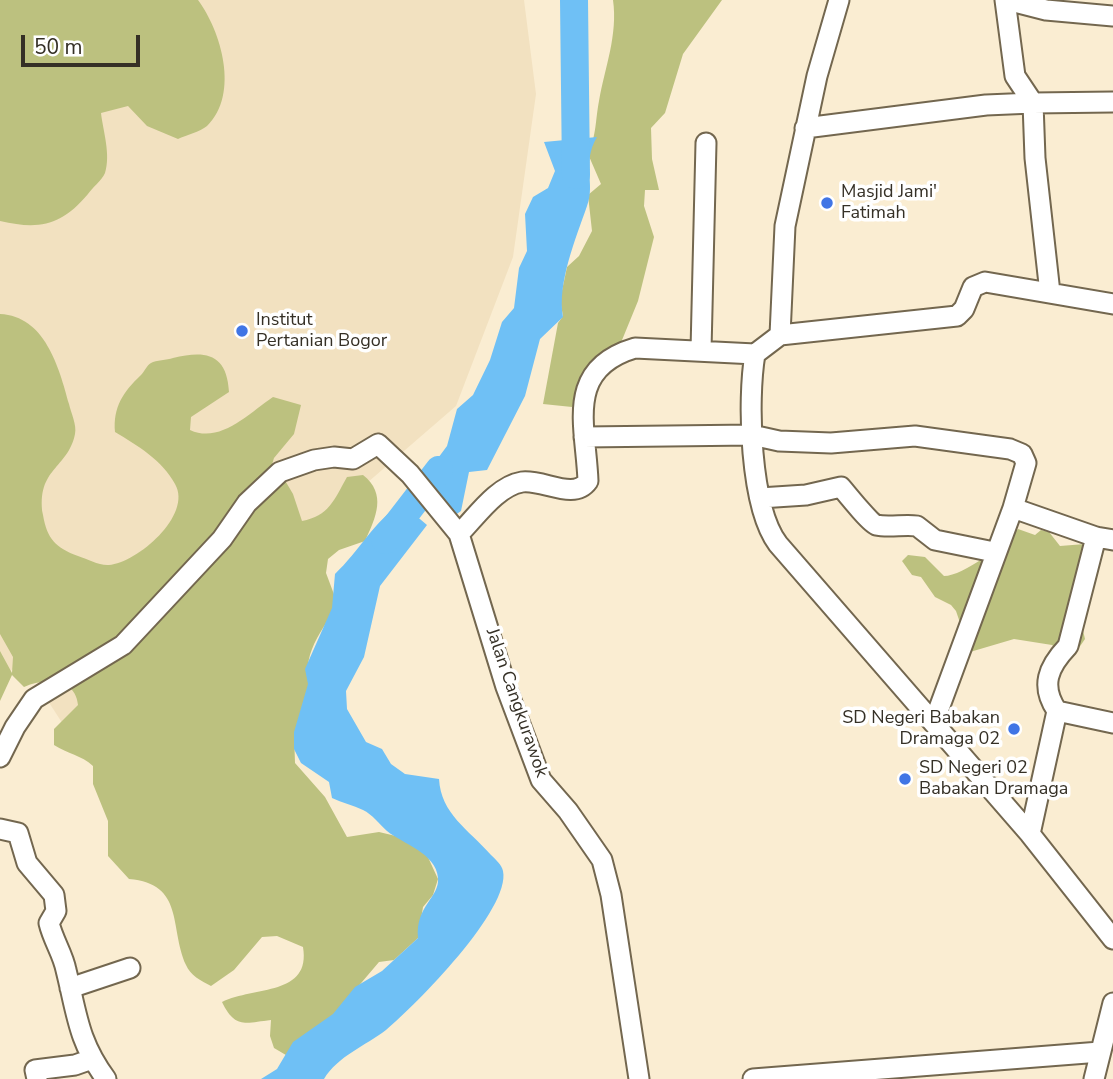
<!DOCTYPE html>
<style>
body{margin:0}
#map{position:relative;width:1113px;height:1079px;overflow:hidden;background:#faedd2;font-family:"Nunito Sans",sans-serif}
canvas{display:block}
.scale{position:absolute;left:21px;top:35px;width:119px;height:32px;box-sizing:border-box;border:4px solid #353026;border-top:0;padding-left:9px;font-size:21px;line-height:24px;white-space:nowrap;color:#353026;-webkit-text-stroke:5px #fff;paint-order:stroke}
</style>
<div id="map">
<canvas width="1113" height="1079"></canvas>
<div class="scale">50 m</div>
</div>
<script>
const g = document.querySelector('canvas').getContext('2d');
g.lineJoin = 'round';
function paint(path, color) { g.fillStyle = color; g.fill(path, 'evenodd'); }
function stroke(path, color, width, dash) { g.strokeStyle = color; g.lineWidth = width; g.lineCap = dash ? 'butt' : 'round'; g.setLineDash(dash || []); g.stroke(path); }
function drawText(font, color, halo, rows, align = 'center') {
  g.font = font + ' "Nunito Sans",sans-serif'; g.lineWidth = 7; g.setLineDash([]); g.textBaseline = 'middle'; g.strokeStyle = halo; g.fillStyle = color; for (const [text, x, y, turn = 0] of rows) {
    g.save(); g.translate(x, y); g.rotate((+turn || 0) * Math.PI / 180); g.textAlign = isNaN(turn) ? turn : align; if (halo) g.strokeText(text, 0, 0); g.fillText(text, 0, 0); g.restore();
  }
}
paint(new Path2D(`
 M0,0h524l12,94 -23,163 -57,149 -384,332 -50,-77 -22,19z`), '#f2e1c0');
paint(new Path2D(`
 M0,0h198c23,31 42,94 9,126 -7,6 -21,9 -29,13l-31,-13 -19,-20 -27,7c2,18 10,41 4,60 -3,7 -13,15 -17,21 -27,32 -49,36 -88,27z
 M613,0h109l-39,54 -18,59 -14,15 1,31 7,31h-14l-1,16 10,31 -16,64 -27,66 -20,11 -19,29 -29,-3 15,-81 5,-7 -3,-16 7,-33 12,-11 13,-25 -4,-36 13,-11 -13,-30c9,-21 7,-32 11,-53 6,-34 19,-66 14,-101z
 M0,314c45,2 59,53 69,90 2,9 8,21 6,30 -7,35 -39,34 -32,81 4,24 13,33 35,41 9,3 22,10 31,9 28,-2 84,-50 66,-81 -12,-23 -38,-39 -60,-52 -2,-25 8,-40 26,-57 3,-3 6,-10 10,-12 5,-3 16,-3 22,-5 32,-8 54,-5 56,34l-38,25 -1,13c30,14 58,-16 83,-33l28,8 -7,29 -20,24 -4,13 10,1 13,22 9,27c27,-5 32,-21 45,-44l16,-2c24,19 13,42 2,66l-26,9 -11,9 -2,14 12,32c-19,30 -43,57 -22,92l-22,36 1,30 30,34 22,40 32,-5 42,10 17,37 -5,16 -10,12 -5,31 -24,22 -15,2 -34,40 -1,13 -53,43 -17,-10 -4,-12 1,-16c-26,3 -36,9 -49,-18 33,-16 89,-6 81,-55l-26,-11 -15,1 -28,33 -23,16c-10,-5 -21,-11 -25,-21 -17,-38 -1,-81 -57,-86l-21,-23v-35l-15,-37v-18c-12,-11 -25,-12 -39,-21v-16l24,-24c-3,-28 -33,-27 -54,-18l-12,-12 -12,26v-50l12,22 1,-16 -13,-23z
 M1018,529l17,6 6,-5 8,2 11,14 25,-2 -4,78 4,17 -11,16 -9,2 -13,-12 -38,-6 -44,13 -14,-41 -5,-6 -16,-8 -14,-20 -9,-2 -10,-14 6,-6 17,2 19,19c20,0 60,-32 74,-47z`), '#bcc17f');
paint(new Path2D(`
 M597,137c-16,27 -1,46 -10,69 -11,32 -30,77 -24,111l-23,22 -15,57 -38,74 -18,2 -8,39 -10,7 -30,-37 26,-35 10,-37 16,-14 17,-35 12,-38 12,-14 5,-40 8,-17 -2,-37 8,-17 15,-9 7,-17 -11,-29z
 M401,503l26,22 -47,61 -16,71 -18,34 1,18 19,33 16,7 9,15 14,10 34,5c2,35 29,50 52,76 4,4 11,10 12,16 8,38 -87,134 -117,159 -21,16 -48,26 -62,49h-63l16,-10 16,-27 40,-28 22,-27 27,-16 36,-33c-3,-32 22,-41 20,-60 -2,-25 -35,-34 -51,-47 -7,-6 -15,-17 -24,-21 -10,-5 -21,-7 -31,-12l-3,-16 -28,-19 -7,-14v-17l14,-48 -3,-15 27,-61 3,-34c24,-23 39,-52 66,-71z`), '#6fc0f5');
stroke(new Path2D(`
 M574,0l2,175
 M385,540l54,-70`), '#6fc0f5', 28);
const minor = new Path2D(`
 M839,0l-22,76 -32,150 -5,109 -25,19c-8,47 -5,153 23,190l252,290 83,105
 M1005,0l10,76 18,27
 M1007,0l39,10 67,6
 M805,128l181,-23 47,-2
 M1050,293l-15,-135 -2,-55 80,-1
 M780,335l177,-19 7,-7 9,-22 12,-5 128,22
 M701,350l5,-207
 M584,437l168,-2 27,6 52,2 84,-7 95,13 12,5 4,9 -13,45
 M760,498l46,-3 35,-8c5,6 30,37 35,38 13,3 28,-1 41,1l18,14 59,12
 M459,534c17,-17 38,-48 63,-52 21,-3 52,19 66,-1 -2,-55 -24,-112 47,-133l120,6
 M1057,711l56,12
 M934,722l79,-214 83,29 17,3
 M0,757l15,-30 19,-28 89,-54 99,-106 25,-36 33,-31 34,-12 20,-3 19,2 25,-15 32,30 49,60 47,153 35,93 27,31 34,49 9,35 28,184
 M0,829l18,4 9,30 27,32 2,16 -7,12c4,17 14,31 17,47 11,44 12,71 40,109
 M1030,834l27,-123c-17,-25 -9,-44 11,-65l28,-109
 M70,988l60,-20
 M37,1079l-2,-9 40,-5 17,-6
 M753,1079l347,-27
 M1094,1079l19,-76`);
stroke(minor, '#73674f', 23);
stroke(minor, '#fff', 19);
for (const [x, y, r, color] of [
 [827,203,7,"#4075e5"],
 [242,331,7,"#4075e5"],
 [1014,729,7,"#4075e5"],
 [905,779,7,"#4075e5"]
]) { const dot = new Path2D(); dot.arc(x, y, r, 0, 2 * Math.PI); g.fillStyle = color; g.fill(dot); stroke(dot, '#fff', 2.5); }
drawText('18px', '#353026', '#fff', [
 ["Masjid Jami'",841,193],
 ["Fatimah",841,214],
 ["Institut",256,321],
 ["Pertanian Bogor",256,342],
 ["SD Negeri Babakan",1000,719,"right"],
 ["Dramaga 02",1000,740,"right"],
 ["SD Negeri 02",919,769],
 ["Babakan Dramaga",919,790]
], 'left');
drawText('18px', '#353026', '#fff', [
 ["Jalan Cangkurawok",516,703,71]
]);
</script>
